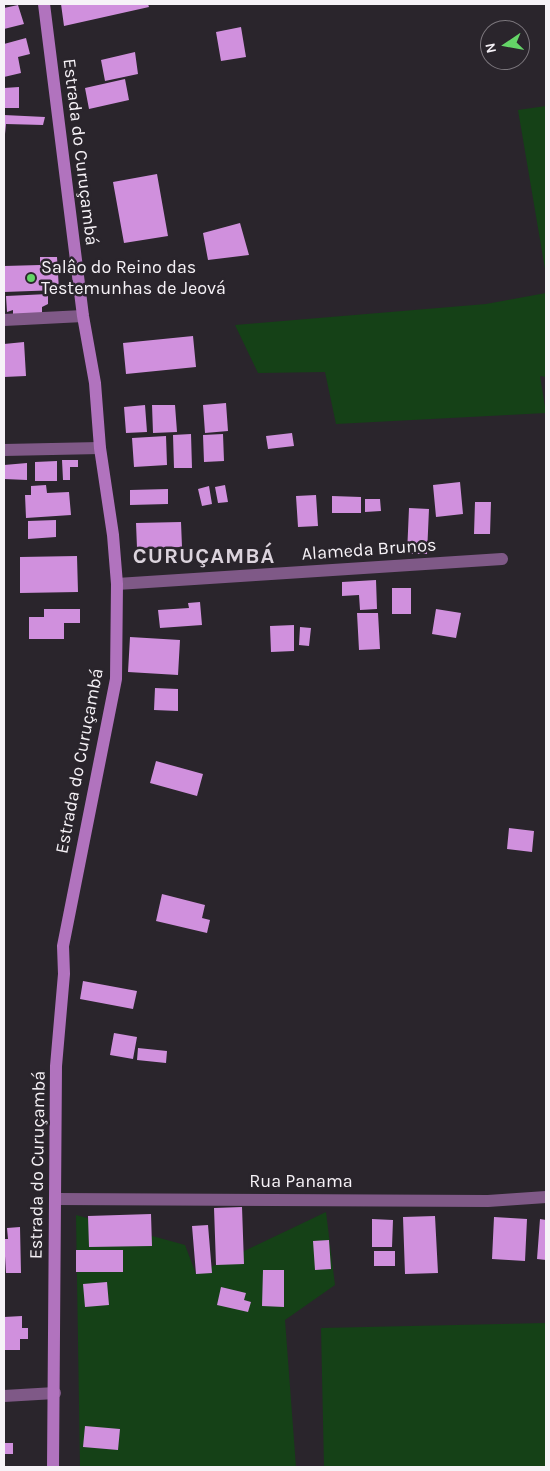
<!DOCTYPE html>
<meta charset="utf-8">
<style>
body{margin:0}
#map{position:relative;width:550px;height:1471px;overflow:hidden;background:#2a252c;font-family:Karla,sans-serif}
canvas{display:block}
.frame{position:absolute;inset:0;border:5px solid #f6f2f7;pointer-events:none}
.north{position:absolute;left:480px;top:20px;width:50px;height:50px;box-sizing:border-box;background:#2a252c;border:1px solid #7c777d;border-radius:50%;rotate:258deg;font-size:14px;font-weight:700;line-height:20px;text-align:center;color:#f6f2f7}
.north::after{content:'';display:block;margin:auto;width:18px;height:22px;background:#64d467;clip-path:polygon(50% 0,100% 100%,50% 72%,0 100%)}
</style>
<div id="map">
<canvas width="550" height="1471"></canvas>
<div class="frame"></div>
<div class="north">N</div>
</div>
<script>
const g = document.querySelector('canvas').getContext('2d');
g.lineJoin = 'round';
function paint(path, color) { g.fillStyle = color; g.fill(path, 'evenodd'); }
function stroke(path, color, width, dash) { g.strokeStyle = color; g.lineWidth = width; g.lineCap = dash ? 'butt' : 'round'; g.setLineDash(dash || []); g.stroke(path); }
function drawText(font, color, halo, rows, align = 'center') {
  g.font = font + ' Karla,sans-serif'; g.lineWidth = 5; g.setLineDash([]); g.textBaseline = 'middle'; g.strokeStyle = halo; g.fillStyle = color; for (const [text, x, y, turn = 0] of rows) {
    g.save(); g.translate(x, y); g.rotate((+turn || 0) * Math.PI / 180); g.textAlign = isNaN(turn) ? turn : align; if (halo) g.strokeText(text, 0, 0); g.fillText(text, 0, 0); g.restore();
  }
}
paint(new Path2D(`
 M546,106v169l-28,-165z
 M546,293v84l-6,-1 6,37 -210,11 -11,-52 -67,1 -23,-48 251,-21z
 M326,1212l9,73 -50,35 11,147h-216l-4,-252 109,30 11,29z
 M546,1323v144h-222l-3,-139z`), '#154117');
paint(new Path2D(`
 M61,4h87l1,3 -85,19z
 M18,5l6,19 -20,5v-21z
 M241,27l5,30 -25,4 -5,-29z
 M26,38l4,16 -12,3 3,16 -17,4v-33z
 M135,52l3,22 -33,7 -4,-21z
 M125,79l4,21 -40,9 -4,-21z
 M19,87v21h-15v-20z
 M4,115l41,2 -2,8 -37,-1 -1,10h-1z
 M157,174l11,62 -44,7 -11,-61z
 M240,223l9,32 -41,5 -5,-27z
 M40,257h17l2,33 -55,2v-26l36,-1z
 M48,294v10l-6,3v7l-29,2v-6l-6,2 -1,-16z
 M193,336l3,31 -70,7 -3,-31z
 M24,342l2,34 -22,1v-33z
 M226,403l2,28 -23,2 -2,-28z
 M145,405l2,27 -21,1 -2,-26z
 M152,405h23l2,27 -24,1z
 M292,433l2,13 -26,3 -2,-13z
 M191,434l1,34h-18l-1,-33z
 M223,434l1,27 -20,1 -1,-27z
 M166,436l1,29 -33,2 -2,-29z
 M62,460h16v7h-8v13h-7z
 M57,461v20h-22v-19z
 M27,463v17l-23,-1v-14z
 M460,482l3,32 -27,3 -3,-32z
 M46,485l1,8 22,-1 2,23 -45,3 -1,-23h6v-9z
 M225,485l3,17 -10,1 -3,-16z
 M209,486l3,18 -10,2 -4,-17z
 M168,489v15l-38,1v-15z
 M316,495l2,31 -20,1 -2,-31z
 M332,496l29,1v16h-29z
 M365,499h15l1,12 -16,1z
 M475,502h16l-1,32h-16z
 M409,508l20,1 -2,45h-20z
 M56,520v17l-28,2v-18z
 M181,522l1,25 -45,1 -1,-25z
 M77,556l1,36 -58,1v-36z
 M376,580l1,29 -17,1 -1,-15 -17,1v-14z
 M392,588h19v26h-19z
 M200,602l2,23 -42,3 -2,-18 31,-2 -1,-5z
 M44,609h36v14h-16v16h-35v-22h15z
 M436,609l25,4 -5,25 -24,-4z
 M357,613h21l2,36 -21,1z
 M294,625v26l-23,1 -1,-26z
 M300,627l11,1 -2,18 -10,-1z
 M130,637l50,3 -2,35 -50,-3z
 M155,688l23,1v22l-24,-1z
 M156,761l47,13 -6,22 -47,-13z
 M509,828l25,3 -2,21 -25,-3z
 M162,894l43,11 -3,13 8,2 -3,13 -51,-12z
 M83,981l54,10 -4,18 -53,-10z
 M114,1033l23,4 -4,22 -23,-4z
 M138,1048l29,3 -1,12 -29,-3z
 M242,1207l2,57 -28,1 -2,-57z
 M151,1214l1,32 -63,1 -1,-31z
 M435,1216l3,57 -33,1 -2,-57z
 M494,1217l33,2 -2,42 -33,-2z
 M372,1219l21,1 -1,27h-20z
 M540,1219l6,1v40l-9,-1z
 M208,1225l4,48 -16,1 -4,-48z
 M20,1227l1,46h-15l-2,-34h4l-1,-11z
 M329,1240l2,29 -16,1 -2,-29z
 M76,1250h47v22h-47z
 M374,1251h21v15h-21z
 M263,1270h21v37l-22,-1z
 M107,1282l2,23 -24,2 -2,-23z
 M221,1287l25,6 -2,7 7,2 -3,10 -31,-7z
 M22,1316v12h6v11h-8v11h-16v-33z
 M85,1426l35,3 -2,21 -35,-3z
 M4,1443h9v11h-9z`), '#d090dd');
stroke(new Path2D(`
 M4,320l79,-4
 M4,450l96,-2
 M117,584l385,-25
 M55,1199l433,2 58,-4
 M4,1396l51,-3`), '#7f5987', 12);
stroke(new Path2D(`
 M44,4l39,312 12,67 5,65 13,87 4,49 -1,95 -53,267 1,28 -8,92 -3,401`), '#b173be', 12);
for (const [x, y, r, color] of [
 [31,278,5,"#64d467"]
]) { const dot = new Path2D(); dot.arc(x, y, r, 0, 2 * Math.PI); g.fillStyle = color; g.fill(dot); stroke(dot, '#2a252c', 2); }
drawText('18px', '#f6f2f7', '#2a252c', [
 ["Estrada do Curuçambá",80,152,83],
 ["Alameda Brunos",369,550,-4],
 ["Estrada do Curuçambá",80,761,-79],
 ["Estrada do Curuçambá",38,1165,-89],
 ["Rua Panama",301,1182]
]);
drawText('18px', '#f6f2f7', '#2a252c', [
 ["Salâo do Reino das",41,268],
 ["Testemunhas de Jeová",41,289]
], 'left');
g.letterSpacing = '1px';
drawText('bold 22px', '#dcd4dd', '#2a252c', [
 ["CURUÇAMBÁ",204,557]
]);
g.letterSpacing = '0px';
</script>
